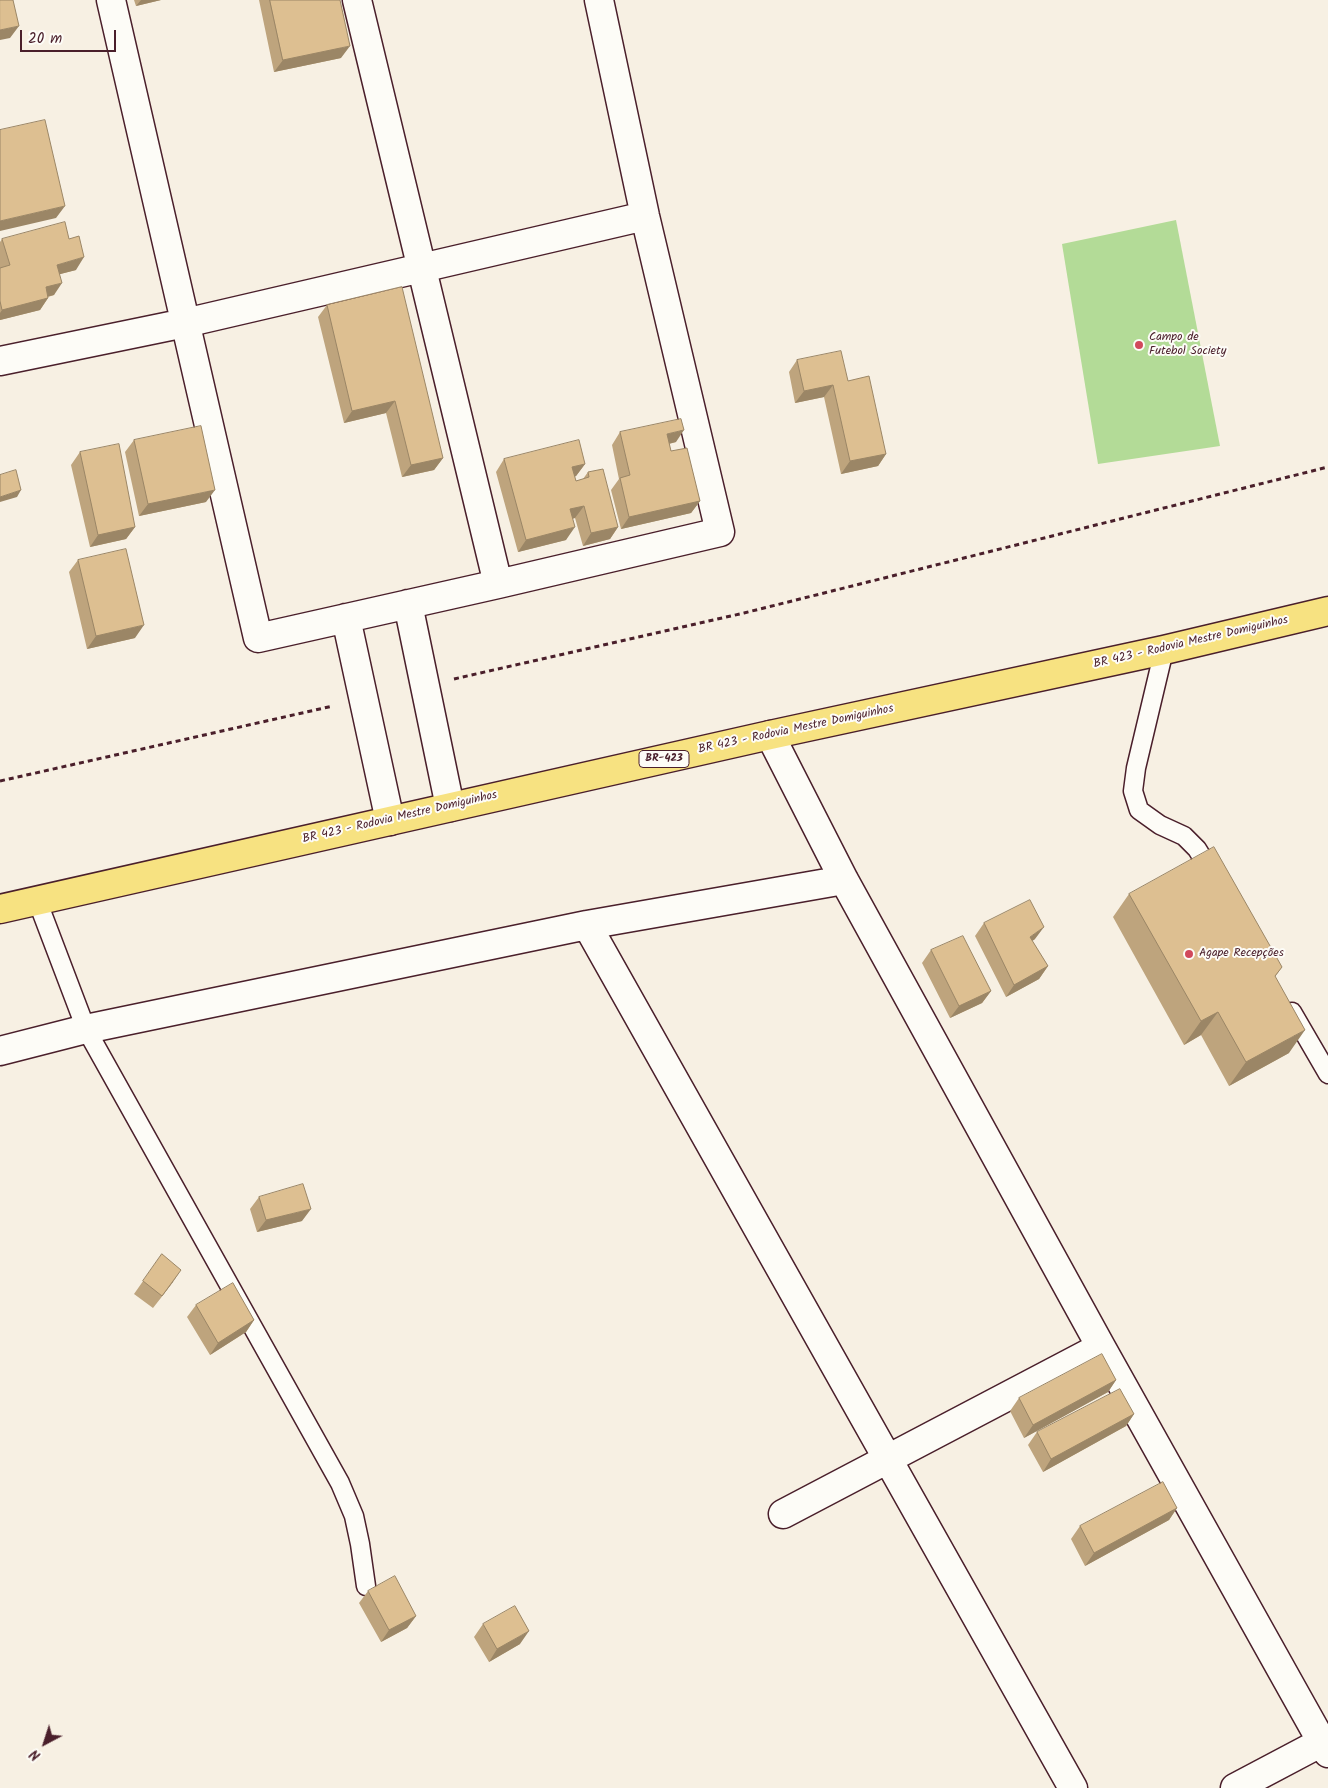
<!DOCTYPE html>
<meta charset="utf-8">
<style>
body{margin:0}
#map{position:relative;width:1328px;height:1788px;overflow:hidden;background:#f7f0e3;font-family:Kalam,sans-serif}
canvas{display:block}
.north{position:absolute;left:20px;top:1718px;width:50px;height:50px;-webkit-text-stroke:4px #fdfcf7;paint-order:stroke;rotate:220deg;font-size:14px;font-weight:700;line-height:20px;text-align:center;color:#4a1f2b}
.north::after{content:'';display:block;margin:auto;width:18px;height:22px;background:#4a1f2b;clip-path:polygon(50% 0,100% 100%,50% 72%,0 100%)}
.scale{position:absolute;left:20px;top:30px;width:96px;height:22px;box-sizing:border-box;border:2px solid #4a1f2b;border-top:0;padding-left:6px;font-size:15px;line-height:18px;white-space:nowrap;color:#4a1f2b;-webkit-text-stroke:4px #fdfcf7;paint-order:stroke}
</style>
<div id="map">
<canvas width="1328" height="1788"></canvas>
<div class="north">N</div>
<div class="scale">20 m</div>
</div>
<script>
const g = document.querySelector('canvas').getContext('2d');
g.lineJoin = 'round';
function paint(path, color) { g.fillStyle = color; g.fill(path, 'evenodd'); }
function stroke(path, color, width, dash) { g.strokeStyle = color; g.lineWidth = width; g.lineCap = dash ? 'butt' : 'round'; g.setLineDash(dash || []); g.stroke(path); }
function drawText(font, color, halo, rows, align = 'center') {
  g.font = font + ' Kalam,sans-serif'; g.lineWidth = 4; g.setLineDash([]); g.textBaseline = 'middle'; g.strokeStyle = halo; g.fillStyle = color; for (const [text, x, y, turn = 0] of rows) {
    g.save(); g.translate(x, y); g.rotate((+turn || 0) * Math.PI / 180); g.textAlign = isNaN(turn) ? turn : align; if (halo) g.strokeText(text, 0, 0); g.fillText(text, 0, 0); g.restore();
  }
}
paint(new Path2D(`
 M1176,220l44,226 -122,18 -36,-220z`), '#b3db97');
const service = new Path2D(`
 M1164,650l-28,118 -3,23 6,19 21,15 24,11 13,13 16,26
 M37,900l49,129 254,454 14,33 6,28 6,42
 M1292,1012l36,62`);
const minor = new Path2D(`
 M111,0l147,638 240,-54 222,-52 -75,-316 -46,-216
 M357,0l141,584
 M0,361l185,-38 460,-107
 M408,604l42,203
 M346,618l44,203
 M770,735l74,145 257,467 227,406
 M587,925l486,863
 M0,1051l86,-22 501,-104 257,-45
 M783,1514l318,-167
 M1235,1788l87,-46`);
const primary = new Path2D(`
 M0,909l770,-174 394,-85 164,-39`);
stroke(service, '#4a1f2b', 21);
stroke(minor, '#4a1f2b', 31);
stroke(primary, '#4a1f2b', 31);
stroke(new Path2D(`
 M454,679l290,-66 584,-146
 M0,781l333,-75`), '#4a1f2b', 3, [5, 4]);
stroke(service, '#fdfcf7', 18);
stroke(minor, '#fdfcf7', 28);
stroke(primary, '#f7e281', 28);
paint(new Path2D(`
 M134,0h27l-25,6z
 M259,0h81l1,58 -67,14z
 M2,239l74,31 -16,4 -6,21 -6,2v1l-8,12 -40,10v-78z
 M327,305l116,153 -9,12 -32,7 -16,-64 -42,10 -26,-106z
 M797,360l51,21 38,73 -8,12 -37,8 -17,-77 -29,6 -6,-31z
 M620,432l56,10 -7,2 2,7 29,50 -9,12 -70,16 -10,-39 8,-11 -7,-34z
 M134,440l72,62 -67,14 -14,-64z
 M80,452l55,75 -9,12 -36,8 -19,-82z
 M504,459l81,5 -9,12 -2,1 2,4 7,-2 5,-7 30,55 -8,12 -27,7 -8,-28 -3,1 -6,21 -48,12 -22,-80z
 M78,560l57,78 -48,11 -18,-77z
 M1129,894l153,73 -7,10 14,76 -60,33 -28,-51 -17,10 -71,-128z
 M984,923l51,16 -3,2 16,25 -9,13 -33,18 -31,-61z
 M931,950l60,41 -9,12 -32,15 -28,-55z
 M259,1197l43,24 -45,11 -7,-23z
 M162,1254l11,28 -20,26 -19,-14z
 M196,1305l58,15 -8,12 -36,23 -23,-38z
 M1116,1380l-8,12 -84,46 -14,-27 9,-13z
 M1134,1414l-8,12 -83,46 -15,-27 9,-13z
 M1177,1508l-8,12 -84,46 -14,-27 9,-13z
 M368,1591l48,25 -9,12 -26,14 -22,-39z
 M483,1624l37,20 -31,18 -15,-25z`), '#bea47d');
paint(new Path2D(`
 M141,0h20l-25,6z
 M19,26l-9,12 -10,2v-10z
 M350,46l-9,12 -67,14 9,-12z
 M65,206l-9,12 -56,13v-10z
 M84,257l-8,13 -27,7 8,-12z
 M62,283l-8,12 -17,4 9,-12z
 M48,298l-8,12 -40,10v-7l2,-3z
 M833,385l-9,12 -29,6 9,-12z
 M395,401l-9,12 -42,10 8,-12z
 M684,430l-8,12 -17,4 8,-12z
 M886,454l-8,12 -37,8 9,-13z
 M443,458l-9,12 -32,7 9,-12z
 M585,464l-9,12 -13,3 9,-12z
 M21,490l-4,7 -17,5v-5z
 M215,490l-9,12 -67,14 9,-12z
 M700,501l-9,12 -70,16 8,-12z
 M584,506l-9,12 -14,3 9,-12z
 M135,527l-9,12 -36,8 8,-12z
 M575,527l-9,13 -48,12 8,-12z
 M618,527l-8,12 -27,7 8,-13z
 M144,625l-9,13 -48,11 9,-13z
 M1044,927l-9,12 -14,10 9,-12z
 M1048,966l-9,13 -33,18 8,-12z
 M991,991l-9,12 -32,15 9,-12z
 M1218,1012l-17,23 -17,10 17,-24z
 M1305,1030l-16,23 -60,33 17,-24z
 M311,1209l-9,12 -45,11 9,-12z
 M181,1270l-8,12 -20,26 9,-12z
 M254,1320l-8,12 -36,23 8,-12z
 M1116,1380l-8,12 -84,46 9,-13z
 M1134,1414l-8,12 -83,46 8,-13z
 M1177,1508l-8,12 -84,46 9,-13z
 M416,1616l-9,12 -26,14 8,-12z
 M529,1631l-9,13 -31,18 8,-13z`), '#9b8666');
const building = new Path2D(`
 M0,0h13l6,26 -19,4z
 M270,0h70l10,46 -67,14z
 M45,120l20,86 -65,15v-91z
 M65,222l4,17 10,-3 5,21 -27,8 5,18 -16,4 2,11 -46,12 -2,-9v-33l10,-3 -8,-26z
 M402,287l41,171 -32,7 -16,-64 -43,10 -25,-106z
 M841,351l7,30 21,-5 17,78 -36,7 -17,-76 -29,6 -7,-31z
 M681,419l3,11 -17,4 4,17 16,-3 13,53 -71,16 -9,-39 10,-3 -10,-43z
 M201,426l14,64 -67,14 -14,-64z
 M579,440l6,24 -13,3 4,14 13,-4 -1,-5 15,-3 15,58 -27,6 -7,-27 -14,3 5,18 -49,13 -22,-81z
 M119,444l16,83 -37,8 -18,-83z
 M16,470l5,20 -21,7v-22z
 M126,549l18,76 -48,11 -18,-76z
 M1214,847l68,120 -7,9 30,54 -59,32 -28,-50 -17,9 -72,-127z
 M1030,900l14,27 -14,10 18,29 -34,19 -30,-62z
 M963,936l28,55 -32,15 -28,-56z
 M303,1184l8,25 -45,11 -7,-23z
 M162,1254l19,16 -19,26 -19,-15z
 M233,1283l21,37 -36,23 -22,-38z
 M1102,1354l14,26 -83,45 -14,-27z
 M1120,1389l14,25 -83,45 -14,-27z
 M1163,1482l14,26 -83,45 -14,-27z
 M395,1576l21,40 -27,14 -21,-39z
 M515,1606l14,25 -32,18 -14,-25z`);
paint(building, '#ddbf91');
stroke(building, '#9b8666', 1);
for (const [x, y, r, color] of [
 [1139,345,5,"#d1495b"],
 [1189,954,5,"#d1495b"]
]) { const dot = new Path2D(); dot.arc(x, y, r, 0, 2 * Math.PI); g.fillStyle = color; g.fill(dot); stroke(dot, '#fdfcf7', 2); }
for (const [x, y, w] of [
 [664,759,50]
]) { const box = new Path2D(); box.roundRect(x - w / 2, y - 8.5, w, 17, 4); g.fillStyle = '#fdfcf7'; g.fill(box); stroke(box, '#4a1f2b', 1); }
drawText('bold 11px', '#4a1f2b', null, [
 ["BR-423",664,759]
]);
drawText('12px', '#4a1f2b', '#fdfcf7', [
 ["Campo de",1149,338],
 ["Futebol Society",1149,352],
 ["Agape Recepções",1199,954]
], 'left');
drawText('12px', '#4a1f2b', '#fdfcf7', [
 ["BR 423 - Rodovia Mestre Domiguinhos",1191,643,-13],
 ["BR 423 - Rodovia Mestre Domiguinhos",796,730,-12],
 ["BR 423 - Rodovia Mestre Domiguinhos",400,818,-13]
]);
</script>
